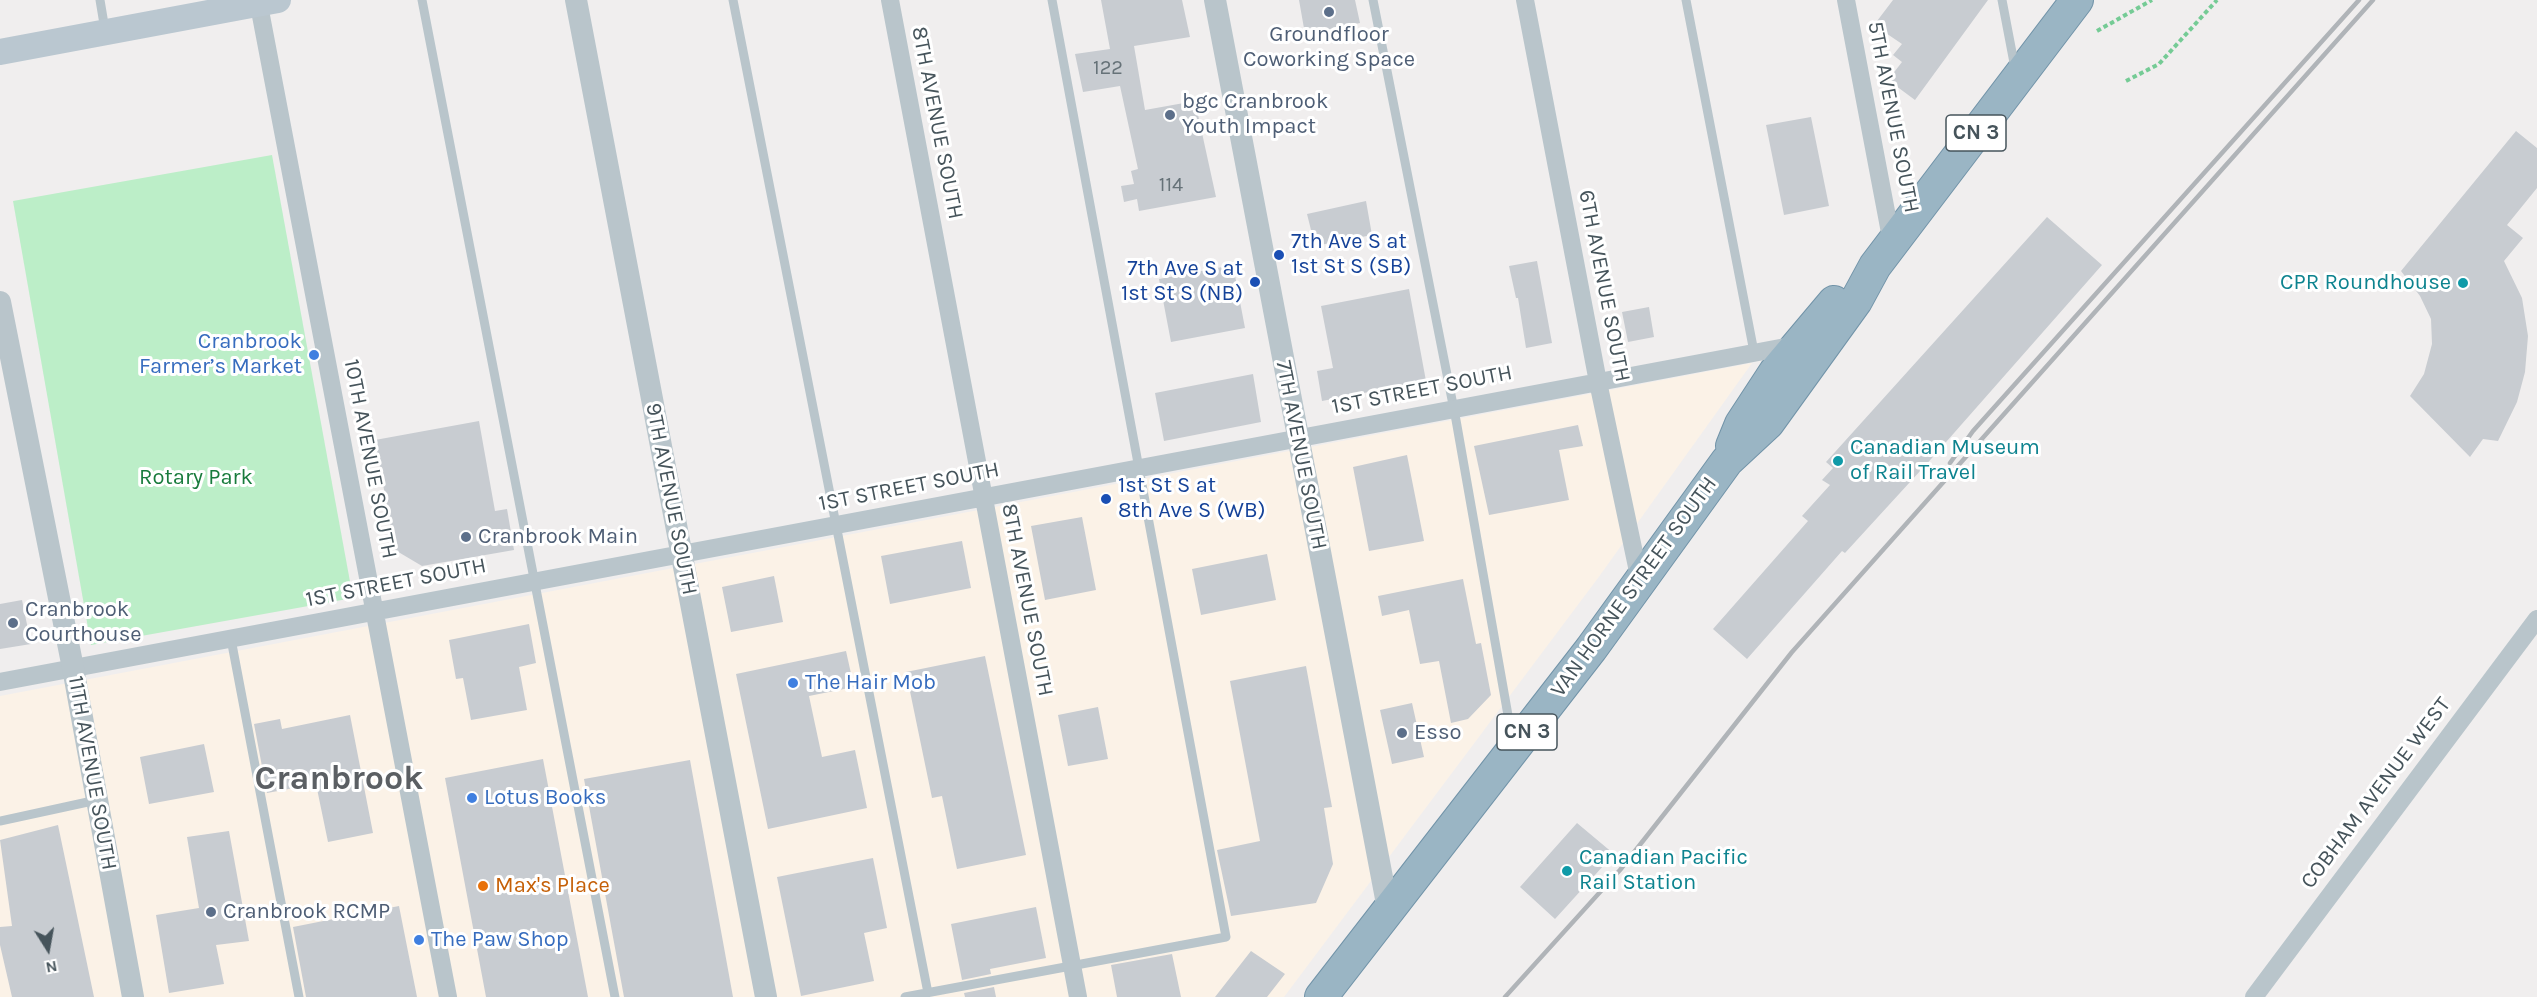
<!DOCTYPE html>
<meta charset="utf-8">
<style>
body{margin:0}
#map{position:relative;width:2537px;height:997px;overflow:hidden;background:#f0eeee;font-family:Karla,sans-serif}
canvas{display:block}
.north{position:absolute;left:18px;top:919px;width:60px;height:60px;-webkit-text-stroke:4px #fff;paint-order:stroke;rotate:169deg;font-size:16px;font-weight:700;line-height:24px;text-align:center;color:#46545b}
.north::after{content:'';display:block;margin:auto;width:21px;height:27px;background:#46545b;clip-path:polygon(50% 0,100% 100%,50% 72%,0 100%)}
</style>
<div id="map">
<canvas width="2537" height="997"></canvas>
<div class="north">N</div>
</div>
<script>
const g = document.querySelector('canvas').getContext('2d');
g.lineJoin = 'round';
function paint(path, color) { g.fillStyle = color; g.fill(path, 'evenodd'); }
function stroke(path, color, width, dash) { g.strokeStyle = color; g.lineWidth = width; g.lineCap = dash ? 'butt' : 'round'; g.setLineDash(dash || []); g.stroke(path); }
function drawText(font, color, halo, rows, align = 'center') {
  g.font = font + ' Karla,sans-serif'; g.lineWidth = 6; g.setLineDash([]); g.textBaseline = 'middle'; g.strokeStyle = halo; g.fillStyle = color; for (const [text, x, y, turn = 0] of rows) {
    g.save(); g.translate(x, y); g.rotate((+turn || 0) * Math.PI / 180); g.textAlign = isNaN(turn) ? turn : align; if (halo) g.strokeText(text, 0, 0); g.fillText(text, 0, 0); g.restore();
  }
}
paint(new Path2D(`
 M1752,363l-154,215 -314,419h-1284v-301z`), '#fbf2e7');
paint(new Path2D(`
 M272,155l81,443 -262,47 -78,-444z`), '#bceec8');
paint(new Path2D(`
 M1101,0h81l8,37 -56,9 11,64 50,-9 21,96 -77,14 -2,-12 -13,3 -3,-16 13,-2 -3,-13 7,-2 -18,-83 -37,6 -8,-38 35,-5z
 M1299,0h56l5,23 -55,11z
 M1893,0h95l-73,100 -27,-20 14,-18 -9,-7 9,-11 -28,-19z
 M1811,117l18,89 -45,9 -18,-90z
 M2516,131l21,17v40l-30,37 16,13 -19,23 18,37 6,38 -3,36 -8,30 -19,39 -15,-2 -13,18 -60,-61 14,-22 8,-30 -1,-25 -11,-23 -19,-25z
 M1366,201l6,34 -57,11 -8,-32z
 M2047,217l55,48 -170,193 -87,95 -3,-2 -95,108 -34,-30 95,-108 -6,-5 28,-31 -8,-5 11,-12 -7,-6z
 M1537,261l15,82 -26,5 -8,-50h-2l-7,-32z
 M1233,265l12,63 -74,14 -12,-63z
 M1409,289l17,92 -104,20 -5,-30 16,-3 -12,-62z
 M1649,307l5,30 -26,5 -6,-30z
 M1253,374l8,48 -97,19 -9,-48z
 M479,421l16,90 12,-2 7,41 -92,16 -27,-16 -20,-110z
 M1578,425l5,21 -24,4 10,50 -80,15 -15,-69z
 M1407,455l17,86 -55,10 -16,-84z
 M1082,517l14,73 -51,10 -14,-74z
 M962,541l9,47 -81,16 -9,-48z
 M1267,554l9,46 -75,15 -9,-46z
 M774,576l9,46 -52,10 -9,-45z
 M1463,579l13,65 5,-1 10,52 -23,24 -17,4 -12,-62 -19,3 -11,-54 -27,6 -4,-20z
 M22,600l9,44 -31,5v-45z
 M529,624l7,39 -17,4 8,43 -56,10 -8,-42 -7,1 -7,-39z
 M846,651l8,36 -45,9 13,61 33,-7 12,58 -99,21 -32,-155z
 M985,656l41,199 -69,14 -15,-73 -10,2 -26,-126z
 M1306,666l26,141 -8,1 9,56 -17,39 -85,13 -14,-66 43,-9 -30,-160z
 M1412,703l12,54 -32,7 -12,-54z
 M1098,707l10,52 -40,7 -10,-51z
 M350,715l23,118 -45,9 -12,-58 -49,9 -13,-69 26,-5 2,10z
 M204,744l10,48 -65,12 -9,-47z
 M543,759l45,238h-102l-41,-219z
 M690,760l43,237h-109l-40,-218z
 M1577,823l37,31 -59,65 -35,-32z
 M58,825l36,172h-82l-12,-52v-18l12,-1 -12,-86z
 M229,831l20,110 -33,4 8,39 -55,9 -13,-78 43,-7 -12,-71z
 M873,858l14,70 -23,5 10,48 -73,15 -24,-119z
 M399,906l18,91h-111l-13,-70z
 M1036,907l10,51 -56,11 1,5 -29,6 -11,-56z
 M1251,951l34,23 -18,23h-52z
 M1172,954l9,43h-64l-6,-32z
 M994,987l2,10h-31l-1,-4z`), '#c8ccd1');
const trunk = new Path2D(`
 M1732,446l9,-22 34,-52 59,-70
 M1321,997l270,-348 136,-188 41,-38 88,-122 19,-35 202,-266`);
stroke(trunk, '#7193a8', 34);
stroke(new Path2D(`
 M2097,31l55,-31
 M2126,81l33,-17 58,-64`), '#75cb95', 4, [4.5, 3]);
stroke(new Path2D(`
 M100,0l5,30
 M422,0l193,997
 M733,0l195,993
 M1373,0l83,420 56,318
 M1686,0l68,352
 M2002,0l13,68
 M231,639l68,358
 M0,821l97,-21
 M905,997l321,-60 -174,-937`), '#b9c5cb', 9);
stroke(new Path2D(`
 M258,0l190,997
 M890,0l188,997
 M1525,0l73,382 42,199
 M1846,0l46,243
 M0,682l1796,-337
 M2254,997l283,-378`), '#b9c5cb', 18);
stroke(new Path2D(`
 M576,0l190,997
 M1215,0l173,909
 M0,302l73,366 60,329`), '#b9c5cb', 22);
stroke(new Path2D(`
 M0,52l278,-52`), '#bac7d0', 26);
stroke(trunk, '#9ab5c4', 32);
stroke(new Path2D(`
 M1950,463l23,-32 386,-431
 M1505,997l115,-127 172,-218 581,-652`), '#b0b4b8', 4.5);
for (const [x, y, r, color] of [
 [1329,12,6,"#5c6f8a"],
 [1170,115,6,"#5c6f8a"],
 [1279,255,6,"#1a4fb4"],
 [1255,282,6,"#1a4fb4"],
 [2463,283,6,"#0f9aa8"],
 [314,355,6,"#3f7fe0"],
 [1838,461,6,"#0f9aa8"],
 [1106,499,6,"#1a4fb4"],
 [466,537,6,"#5c6f8a"],
 [13,623,6,"#5c6f8a"],
 [793,683,6,"#3f7fe0"],
 [1402,733,6,"#5c6f8a"],
 [472,798,6,"#3f7fe0"],
 [1567,871,6,"#0f9aa8"],
 [483,886,6,"#e8710a"],
 [211,912,6,"#5c6f8a"],
 [419,940,6,"#3f7fe0"]
]) { const dot = new Path2D(); dot.arc(x, y, r, 0, 2 * Math.PI); g.fillStyle = color; g.fill(dot); stroke(dot, '#fff', 2); }
drawText('20px', '#667278', null, [
 ["122",1108,68],
 ["114",1171,185]
]);
for (const [x, y, w] of [
 [1976,133,60],
 [1527,732,60]
]) { const box = new Path2D(); box.roundRect(x - w / 2, y - 18, w, 36, 4.5); g.fillStyle = '#fff'; g.fill(box); stroke(box, '#46545b', 1.5); }
drawText('bold 21px', '#46545b', null, [
 ["CN 3",1976,133],
 ["CN 3",1527,732]
]);
drawText('22px', '#4e5e75', '#fff', [
 ["Groundfloor",1329,35,"center"],
 ["Coworking Space",1329,60,"center"],
 ["bgc Cranbrook",1182,102],
 ["Youth Impact",1182,127],
 ["Cranbrook Main",478,537],
 ["Cranbrook",25,610],
 ["Courthouse",25,635],
 ["Esso",1414,733],
 ["Cranbrook RCMP",223,912]
], 'left');
drawText('22px', '#46545b', '#fff', [
 ["5TH AVENUE SOUTH",1893,117,79],
 ["8TH AVENUE SOUTH",937,123,79],
 ["6TH AVENUE SOUTH",1604,286,79],
 ["1ST STREET SOUTH",1422,390,-11],
 ["7TH AVENUE SOUTH",1301,455,79],
 ["10TH AVENUE SOUTH",370,459,79],
 ["1ST STREET SOUTH",909,487,-11],
 ["9TH AVENUE SOUTH",671,499,79],
 ["1ST STREET SOUTH",396,583,-11],
 ["VAN HORNE STREET SOUTH",1634,587,-54],
 ["8TH AVENUE SOUTH",1027,600,79],
 ["11TH AVENUE SOUTH",92,773,80],
 ["COBHAM AVENUE WEST",2376,793,-53]
]);
drawText('22px', '#164399', '#fff', [
 ["7th Ave S at",1291,242],
 ["1st St S (SB)",1291,267],
 ["7th Ave S at",1243,269,"right"],
 ["1st St S (NB)",1243,294,"right"],
 ["1st St S at",1118,486],
 ["8th Ave S (WB)",1118,511]
], 'left');
drawText('22px', '#0d838f', '#fff', [
 ["CPR Roundhouse",2451,283,"right"],
 ["Canadian Museum",1850,448],
 ["of Rail Travel",1850,473],
 ["Canadian Pacific",1579,858],
 ["Rail Station",1579,883]
], 'left');
drawText('22px', '#366cbe', '#fff', [
 ["Cranbrook",302,342,"right"],
 ["Farmer’s Market",302,367,"right"],
 ["The Hair Mob",805,683],
 ["Lotus Books",484,798],
 ["The Paw Shop",431,940]
], 'left');
drawText('22px', '#187b3c', '#fff', [
 ["Rotary Park",196,478]
]);
drawText('22px', '#c56008', '#fff', [
 ["Max's Place",495,886]
], 'left');
drawText('bold 34px', '#5b5f63', '#fff', [
 ["Cranbrook",339,779]
]);
</script>
